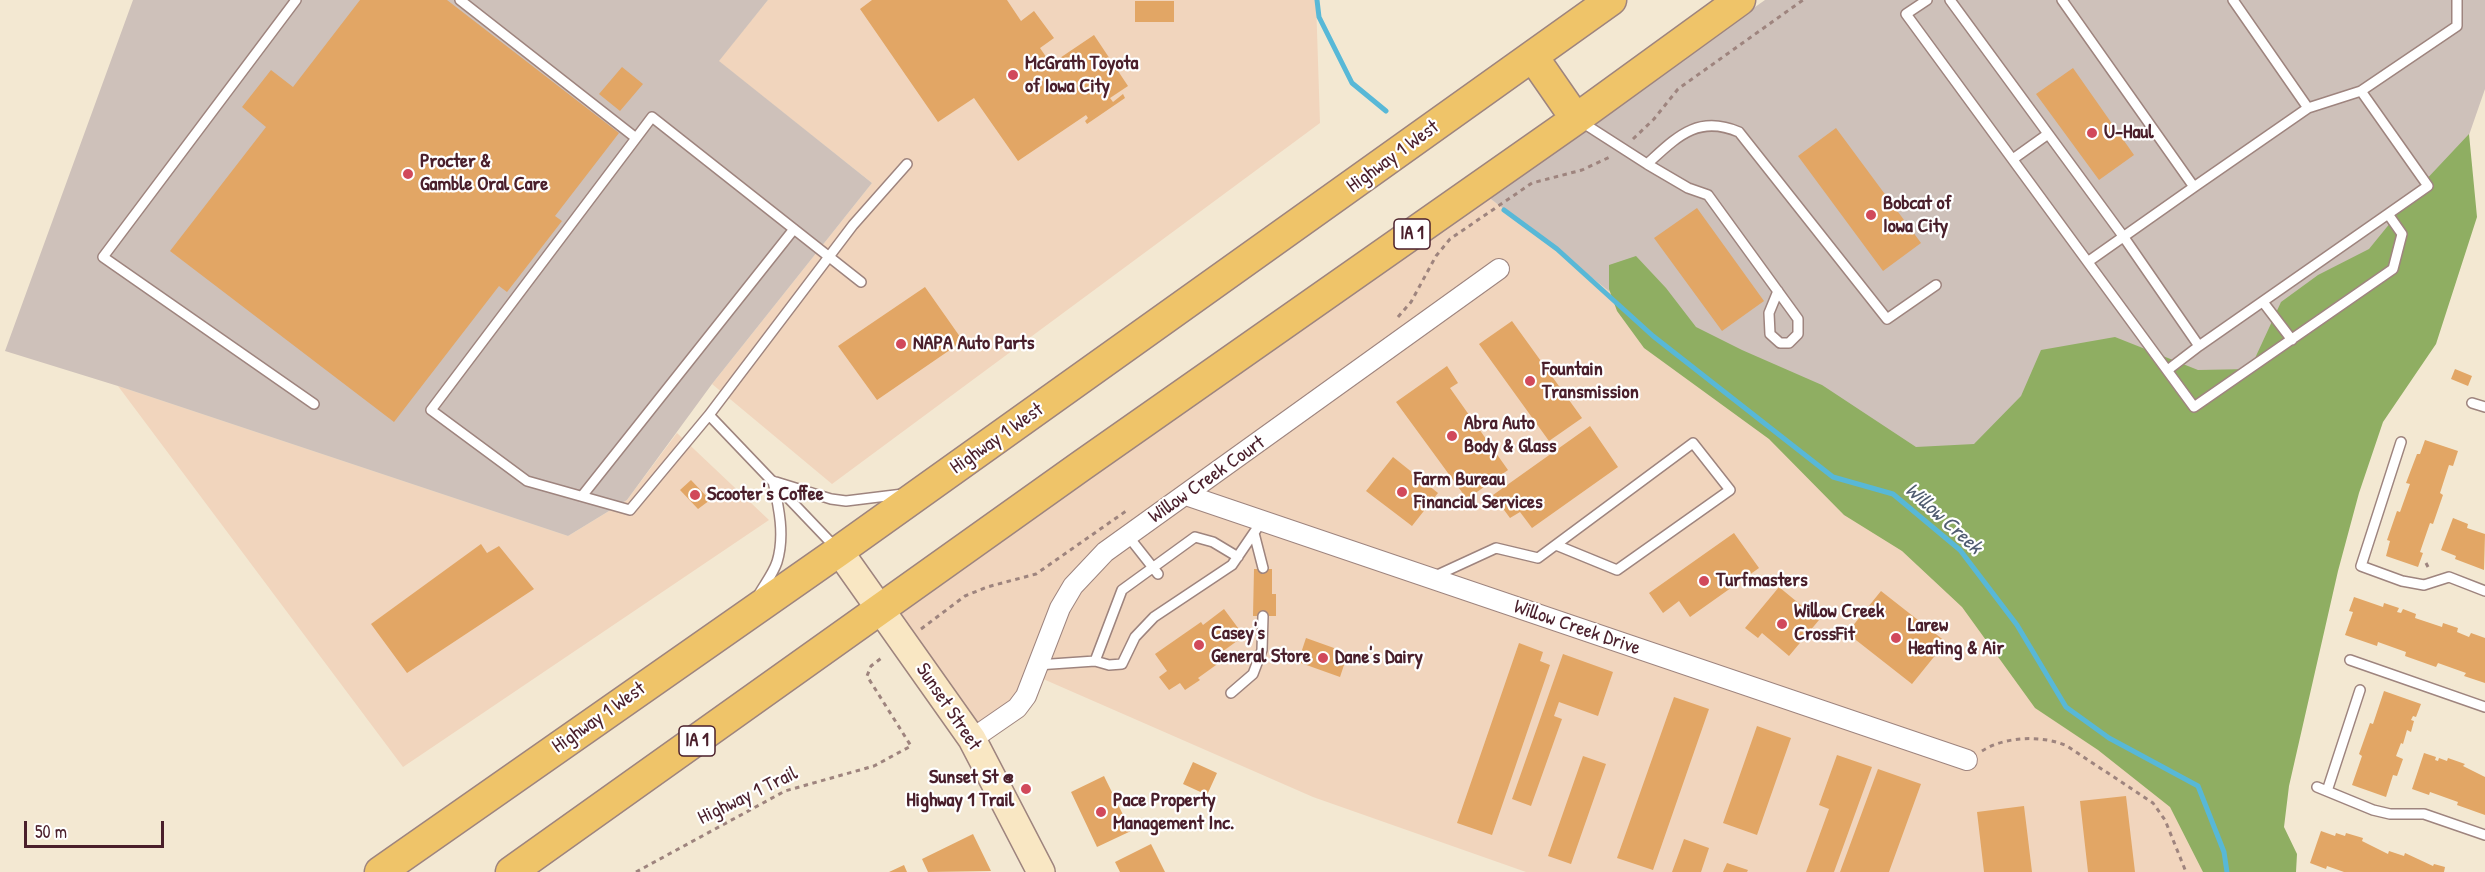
<!DOCTYPE html>
<style>
body{margin:0}
#map{position:relative;width:2485px;height:872px;overflow:hidden;background:#f3e8d2;font-family:"Patrick Hand",sans-serif}
canvas{display:block}
.scale{position:absolute;left:24px;top:821px;width:140px;height:27px;box-sizing:border-box;border:3px solid #4a1f2b;border-top:0;padding-left:8px;font-size:18px;line-height:21px;white-space:nowrap;color:#4a1f2b;-webkit-text-stroke:4px #fff;paint-order:stroke}
</style>
<div id="map">
<canvas width="2485" height="872"></canvas>
<div class="scale">50 m</div>
</div>
<script>
const g = document.querySelector('canvas').getContext('2d');
g.lineJoin = 'round';
function paint(path, color) { g.fillStyle = color; g.fill(path, 'evenodd'); }
function stroke(path, color, width, dash) { g.strokeStyle = color; g.lineWidth = width; g.lineCap = dash ? 'butt' : 'round'; g.setLineDash(dash || []); g.stroke(path); }
function drawText(font, color, halo, rows, align = 'center') {
  g.font = font + ' "Patrick Hand",sans-serif'; g.lineWidth = 4.5; g.setLineDash([]); g.textBaseline = 'middle'; g.strokeStyle = halo; g.fillStyle = color; for (const [text, x, y, turn = 0] of rows) {
    g.save(); g.translate(x, y); g.rotate((+turn || 0) * Math.PI / 180); g.textAlign = isNaN(turn) ? turn : align; if (halo) g.strokeText(text, 0, 0); g.fillText(text, 0, 0); g.restore();
  }
}
paint(new Path2D(`
 M768,0h548l4,123 -488,361 -120,-100 160,-201 -154,-122z
 M1487,196l395,308 366,267 -35,101h-687l-213,-75 -279,-122 -8,21 -54,43 -82,-117z
 M118,386l450,150 59,-36 50,-67 92,87 -366,247z`), '#f1d5bd');
paint(new Path2D(`
 M133,0h635l-49,61 153,122 -160,201 -85,116 -59,36 -450,-150 -113,-35z
 M1765,0h720v89l-237,682 -366,-267 -395,-308z`), '#cec1ba');
paint(new Path2D(`
 M2469,134l8,83 -41,127 -53,78 -24,71 -21,78 -49,215 -5,41 13,27 -1,18h-93l-33,-65 -72,-57 -63,-42 -73,-101 -60,-56 -58,-36 -75,-76 -125,-91 -27,-37 -8,-22v-24l27,-9 30,32 30,39 46,23 80,35 94,62 58,-3 47,-48 20,-46 74,-13 83,33 52,-1 31,-67 37,-27 51,-26 53,-65z`), '#8fae62');
stroke(new Path2D(`
 M1317,0l2,17 33,66 34,28
 M1504,210l53,39 96,87 180,141 60,17 67,56 57,75 49,82 43,31 89,48 26,66 3,20`), '#58b8d7', 5);
paint(new Path2D(`
 M360,0h87l172,133 -64,83 7,5 -55,71 -8,-6 -105,136 -224,-171 96,-124 -24,-20 29,-37 22,17z
 M872,0h135l14,21 13,-10 20,27 -14,10 11,16 43,-29 34,51 -18,12 3,4 10,-8 2,4 -38,26 -2,-3 3,-3 -2,-3 -68,46 -44,-63 -36,24 -78,-113z
 M1135,1h39v21h-39z
 M622,67l21,17 -23,27 -21,-17z
 M2073,68l61,87 -35,25 -63,-86z
 M1836,128l85,115 -38,28 -85,-115z
 M1697,208l67,93 -42,30 -68,-93z
 M925,287l38,54 -86,59 -39,-54z
 M1512,321l70,97 -33,23 -70,-97z
 M1447,366l11,17 -8,5 58,82 -41,29 -71,-97z
 M2455,369l17,7 -4,10 -17,-7z
 M1590,426l28,41 -86,61 -12,-16 -10,6 -17,-23z
 M2425,440l33,11 -5,15 -4,-1 -9,28 3,2 -10,29 -3,-1 -10,29 3,1 -5,14 -32,-11 4,-15 -3,-1 10,-29 3,1 10,-28 -4,-1 11,-29h3z
 M1393,457l45,36 -26,33 -46,-35z
 M691,480l19,20 -12,9 -18,-19z
 M2453,518l15,6 -1,4 18,6 -1,36 -29,-11 1,-3 -15,-6z
 M1734,533l25,35 -69,49 -11,-16 -16,12 -14,-20z
 M481,544l6,9 12,-7 35,43 -127,84 -36,-49z
 M1254,569h18v25h4v22h-23z
 M1779,587l40,33 -30,36 -27,-23 -4,5 -13,-10z
 M1881,591l65,51 -34,42 -65,-51z
 M2354,597l29,10 1,-4 15,5 -2,4 4,1 2,-4 13,5 -1,4 27,9 1,-4 15,5 -1,4 12,5 2,-4 14,5v45l-21,-7 2,-3 -28,-10 -2,4 -31,-11 1,-4 -28,-10 -1,4 -32,-11 8,-23 -4,-1z
 M1224,609l20,27 -25,18 4,6 -25,18 2,2 -15,10 -5,-7 -11,7 -10,-13 8,-6 -12,-17 46,-32 2,3z
 M1306,638l42,15 -8,24 -42,-15z
 M1519,643l24,9 -3,9 10,4 -58,170 -35,-12z
 M1563,654l50,18 -15,44 -39,-14 -5,14 8,3 -31,87 -19,-7z
 M2384,691l37,13 -5,13 -3,-1 -2,4 3,1 -3,11 -4,-2 -4,14 -2,-1 -5,13 7,3 -6,17 -4,-1 -7,22 -34,-12 10,-29 -3,-2 11,-31 3,1z
 M1674,697l35,12 -56,161 -36,-12z
 M1757,726l34,12 -34,97 -34,-12z
 M2424,753l12,4 -1,3 3,1 1,-3 8,3 1,-3 17,6 -2,2 22,11v38l-28,-10 1,-3 -28,-10 -1,3 -17,-6z
 M1837,755l35,12 -38,105h-28l23,-63 -10,-4z
 M1583,756l23,8 -35,100 -23,-8z
 M1193,762l24,11 -10,22 -24,-11z
 M1878,769l43,15 -32,88h-49z
 M1104,776l27,55 -34,16 -26,-55z
 M2126,796l9,76h-47l-8,-71z
 M2024,806l8,66h-48l-7,-60z
 M2321,831l14,5 1,-3 9,3 1,-3 17,5 -1,3 26,13 1,-3 15,5 1,-3 28,13 1,-2 11,3 -1,5h-100l-17,-6 -1,3 -16,-6z
 M973,834l18,37 -63,1 -6,-13z
 M1684,839l25,9 -8,24h-29z
 M1151,844l14,28h-45l-5,-10z
 M1727,863l21,7 -1,2h-24z
 M904,865l3,7h-18z`), '#e2a665');
const lane = new Path2D(`
 M296,0l-193,257 211,147
 M460,0l176,138
 M1927,0l-21,14 288,393 199,-138 9,-35 -14,-20 -189,132 -76,-110 -173,-236
 M2062,0l132,187 -105,74
 M2233,0l75,108
 M2361,91l67,95 -40,28
 M1580,121l67,43 41,24 20,7 90,124v15l-9,9h-9l-10,-9 -1,-21 9,-22
 M2013,159l35,-25
 M1647,164c29,-26 50,-50 92,-32l148,187 49,-34
 M2194,187l114,-79 53,-17 96,-65v-26
 M2263,302l29,38
 M2169,369l30,-23
 M2472,403l13,4
 M709,415l-79,95 -103,-29 -96,-71 221,-293 209,165
 M2401,442l-40,124 41,15 22,4 25,-8 36,14
 M776,482l55,17 15,2 57,-7
 M582,496l212,-267
 M1254,533l9,35
 M1128,536l30,38
 M837,549l-128,-134 144,-190 54,-61
 M1433,577l63,-29 42,10 155,-115 37,47 -113,80 -61,-25
 M758,596c6,-11 15,-22 19,-34 8,-26 2,-54 -4,-81
 M2350,660l135,47
 M1095,661l27,-71 73,-53 18,5 25,15
 M1037,665l58,-4 14,4 13,-1 13,-27 19,-20 78,-52 30,-44
 M1231,693l22,-19 9,-24 1,-34
 M2317,787l56,23 17,4h34l61,21
 M2327,791l33,-101`);
const street = new Path2D(`
 M1186,495l781,265
 M972,739l45,-31 9,-12 34,-88 13,-22 32,-34 394,-283`);
const secondary = new Path2D(`
 M839,551l133,188 69,133`);
const primary = new Path2D(`
 M1533,57l43,62
 M380,872l459,-321 772,-551
 M511,872l570,-406 495,-347 164,-119`);
stroke(lane, '#9e847e', 12);
stroke(street, '#9e847e', 22);
stroke(secondary, '#9e847e', 30);
stroke(primary, '#9e847e', 33);
stroke(new Path2D(`
 M1633,139l21,-20 24,-30 125,-89
 M1398,317l13,-15 25,-46 14,-17 82,-56 50,-13 30,-14
 M2426,563l3,6
 M921,629l44,-33 22,-9 49,-13 93,-65
 M1982,751c23,-15 61,-16 85,-5l86,57 12,17 21,52
 M636,872l149,-81 89,-25 37,-20 -44,-70 4,-10 13,-10`), '#9e847e', 3, [4.5, 4.5]);
stroke(lane, '#fff', 9);
stroke(street, '#fff', 20);
stroke(secondary, '#f9e7c3', 27);
stroke(primary, '#efc469', 30);
for (const [x, y, r, color] of [
 [1013,75,6,"#d1495b"],
 [2092,133,6,"#d1495b"],
 [408,174,6,"#d1495b"],
 [1871,215,6,"#d1495b"],
 [901,344,6,"#d1495b"],
 [1530,381,6,"#d1495b"],
 [1452,436,6,"#d1495b"],
 [1402,492,6,"#d1495b"],
 [695,495,6,"#d1495b"],
 [1704,581,6,"#d1495b"],
 [1782,624,6,"#d1495b"],
 [1896,638,6,"#d1495b"],
 [1199,645,6,"#d1495b"],
 [1323,658,6,"#d1495b"],
 [1026,789,6,"#d1495b"],
 [1101,812,6,"#d1495b"]
]) { const dot = new Path2D(); dot.arc(x, y, r, 0, 2 * Math.PI); g.fillStyle = color; g.fill(dot); stroke(dot, '#fff', 2); }
for (const [x, y, w] of [
 [1412,234,36],
 [697,741,36]
]) { const box = new Path2D(); box.roundRect(x - w / 2, y - 15, w, 30, 4.5); g.fillStyle = '#fff'; g.fill(box); stroke(box, '#4a1f2b', 1.5); }
drawText('bold 18px', '#4a1f2b', null, [
 ["IA 1",1412,234],
 ["IA 1",697,741]
]);
drawText('bold 20px', '#4a1f2b', '#fff', [
 ["McGrath Toyota",1025,64],
 ["of Iowa City",1025,87],
 ["U-Haul",2104,133],
 ["Procter &",420,162],
 ["Gamble Oral Care",420,185],
 ["Bobcat of",1883,204],
 ["Iowa City",1883,227],
 ["NAPA Auto Parts",913,344],
 ["Fountain",1542,370],
 ["Transmission",1542,393],
 ["Abra Auto",1464,424],
 ["Body & Glass",1464,447],
 ["Farm Bureau",1414,480],
 ["Financial Services",1414,503],
 ["Scooter's Coffee",707,495],
 ["Turfmasters",1716,581],
 ["Willow Creek",1794,612],
 ["CrossFit",1794,635],
 ["Larew",1908,626],
 ["Heating & Air",1908,649],
 ["Casey's",1211,634],
 ["General Store",1211,657],
 ["Dane's Dairy",1335,658],
 ["Sunset St @",1014,778,"right"],
 ["Highway 1 Trail",1014,801,"right"],
 ["Pace Property",1113,801],
 ["Management Inc.",1113,824]
], 'left');
drawText('20px', '#4a1f2b', '#fff', [
 ["Highway 1 West",1393,157,-36],
 ["Highway 1 West",997,439,-35],
 ["Willow Creek Court",1207,480,-35],
 ["Willow Creek Drive",1577,628,19],
 ["Sunset Street",948,707,56],
 ["Highway 1 West",599,718,-35],
 ["Highway 1 Trail",748,796,-26]
]);
drawText('italic 21px', '#505c70', '#fff', [
 ["Willow Creek",1943,519,42]
]);
</script>
